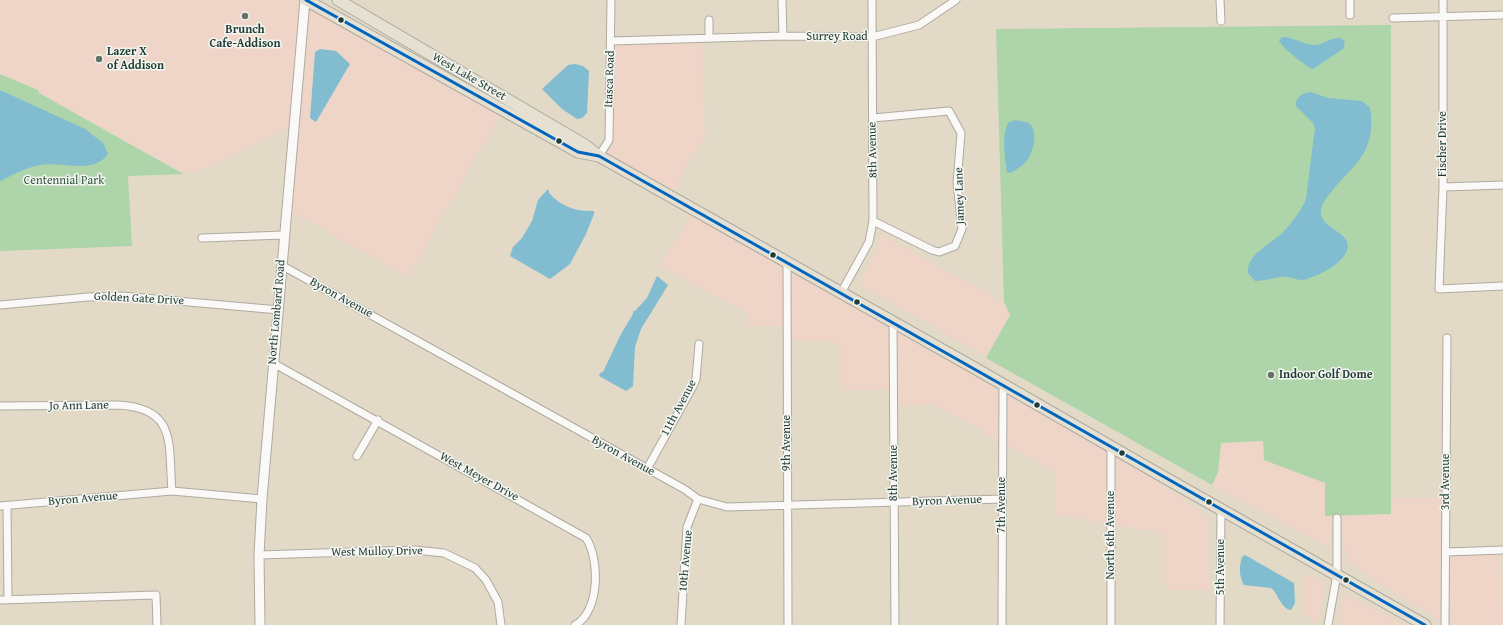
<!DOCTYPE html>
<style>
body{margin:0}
canvas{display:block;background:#e2d9c7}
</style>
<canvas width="1503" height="625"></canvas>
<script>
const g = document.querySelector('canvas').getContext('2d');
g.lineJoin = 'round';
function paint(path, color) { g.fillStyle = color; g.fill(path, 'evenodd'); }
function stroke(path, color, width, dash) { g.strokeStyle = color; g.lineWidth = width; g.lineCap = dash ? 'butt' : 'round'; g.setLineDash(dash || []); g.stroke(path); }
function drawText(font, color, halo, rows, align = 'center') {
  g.font = font + ' "Gentium Book Plus",serif'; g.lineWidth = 3; g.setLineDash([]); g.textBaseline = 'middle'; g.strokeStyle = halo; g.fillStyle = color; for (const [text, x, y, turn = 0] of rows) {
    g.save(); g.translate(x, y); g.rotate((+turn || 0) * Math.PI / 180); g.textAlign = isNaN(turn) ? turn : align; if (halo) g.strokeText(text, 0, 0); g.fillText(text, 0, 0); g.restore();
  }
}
paint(new Path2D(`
 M0,0h303l198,113 -93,164 -119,-67 7,-85 -99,47h-14l-144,-79 -1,-3 -38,-16z
 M702,40l3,95 -34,60 -70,-39 9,-16 3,-98z
 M692,212l93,50v64h-37l1,-11 -89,-49z
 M880,234l124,68 6,13 -23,42 -128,-72 18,-36z
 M788,265l321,182 99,70 1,73h-44v-56l-110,-20v-42l-120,-67h-42l-1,-16 -51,1v-45l-13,-4h-39z
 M1264,441l1,19 60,23v32h8l-4,31 -1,1 -116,-62 6,-13 3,-29z
 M1448,497l1,53 51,-2 3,77h-57l-99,-63 -8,-47 52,-1v-15z
 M1306,572l19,13 -7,40 -12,-9z
 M1345,595l60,30h-66l3,-24z`), '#eed5c8');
paint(new Path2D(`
 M1391,25v489l-66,2v-33l-61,-23 -1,-19 -42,2 -3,29 -6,13 -226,-127 24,-43 -6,-13 -8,-273z
 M0,74l38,16 1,3 144,81 -55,2 4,70 -132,5z`), '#add5a9');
paint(new Path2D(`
 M1282,37c11,0 22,8 34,8 9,-1 23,-13 29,-3l-2,7 -30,20c-7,-2 -31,-22 -34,-28z
 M320,49l16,2 14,13 -34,58 -6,-4 5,-66z
 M575,64l8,2 6,5 -2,42 -5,5 -5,1 -15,-10 -20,-20 26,-24z
 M0,90l85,39 18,14 5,11c-15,21 -46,7 -68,11 -13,2 -27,10 -40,16z
 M1311,92l17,6 34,3 8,7c8,50 -23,59 -46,94 -14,22 20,28 23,40 6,18 -31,36 -45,38 -7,0 -14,-4 -21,-3 -9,1 -17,4 -26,4l-7,-8c-2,-20 26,-30 37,-43 8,-8 17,-21 21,-31l9,-71 -2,-5 -17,-17c-1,-9 7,-13 15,-14z
 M1016,120l13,3c9,8 5,27 -1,36 -5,7 -12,11 -18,14l-3,-1c-2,-14 -6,-38 2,-50z
 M547,190h2v3c12,13 26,19 45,18v3l-8,20 -16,30 -20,15 -40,-23 3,-9 9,-9 10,-17 6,-21z
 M657,276l11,9 -27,44 -6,18 -2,39 -7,5 -27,-15 1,-3 3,-1 18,-38 12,-20v-3h2l12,-13z
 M1245,555l49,28 1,20 -4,7c-10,-1 -13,-17 -20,-22l-27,-3c-5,-8 -5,-19 -2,-28z`), '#81bcd0');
const minor = new Path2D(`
 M782,0l1,36
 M1220,0l1,21
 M1350,0v15
 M1443,0v187l-4,102 64,-3
 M1393,18l110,-3
 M709,20v18
 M612,41l171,-5 89,1 47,-12 37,-25
 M873,118l76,-7 12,22 -4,50 5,46 -7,17 -16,6 -7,-2 -59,-29
 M599,156l10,-16 2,-140
 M1443,187l60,-2
 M202,238l82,-3
 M787,262l1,363
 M281,265l403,224 14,10 29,8 275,-8
 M841,293l28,-51 4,-21 -1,-221
 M0,305l88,-8 33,-1 158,14
 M893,321l2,304
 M273,363l313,175c14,21 14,74 -11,87
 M0,406l118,-1c60,3 50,40 54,86
 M357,456l21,-36
 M647,469l46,-83 3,-7 3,-35
 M0,506l172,-15 90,8
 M7,506l1,93
 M1446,552l57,-2
 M259,555l156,-5 29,3 31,15 11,12 12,22 3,23
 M0,600l156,-5 1,30
 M681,625l6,-98 11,-28
 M1002,625l1,-240
 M1111,625v-179
 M1220,625l1,-116
 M1328,625l9,-51v-56
 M1445,625l2,-287`);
const tertiary = new Path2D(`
 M260,625l-1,-70 3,-56 43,-499`);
const primary = new Path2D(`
 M306,0l272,152 20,4
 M338,0l247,145 14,11 372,210 191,110 263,149`);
stroke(minor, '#aeab9f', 9);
stroke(tertiary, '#aeab9f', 11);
stroke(primary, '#aeab9f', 13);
stroke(minor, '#fbf9f7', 7);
stroke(tertiary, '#fbf9f7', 9);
stroke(primary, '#e6e0d3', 11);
stroke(new Path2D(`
 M306,0l272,152 21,4 826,469`), '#0065bd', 3);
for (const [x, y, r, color] of [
 [245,16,4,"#637467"],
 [341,20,3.5,"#1f3d34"],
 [99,59,4,"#637467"],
 [559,141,3.5,"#1f3d34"],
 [773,255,3.5,"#1f3d34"],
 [857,302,3.5,"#1f3d34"],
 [1271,375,4,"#637467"],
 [1037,405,3.5,"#1f3d34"],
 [1122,453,3.5,"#1f3d34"],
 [1209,502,3.5,"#1f3d34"],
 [1346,580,3.5,"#1f3d34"]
]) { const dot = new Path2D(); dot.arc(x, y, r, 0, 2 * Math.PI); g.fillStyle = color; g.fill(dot); stroke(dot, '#f6f6f2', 1.5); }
drawText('bold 12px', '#1f3d34', '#f6f6f2', [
 ["Brunch",245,30,"center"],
 ["Cafe-Addison",245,44,"center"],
 ["Lazer X",107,52],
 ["of Addison",107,66],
 ["Indoor Golf Dome",1279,375]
], 'left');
drawText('12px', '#1f3d34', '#f6f6f2', [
 ["Surrey Road",837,37],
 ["West Lake Street",469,77,30],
 ["Itasca Road",610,79,-88],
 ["Fischer Drive",1443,144,-90],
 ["8th Avenue",873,150,-91],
 ["Jamey Lane",960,196,-92],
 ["Byron Avenue",341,298,29],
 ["Golden Gate Drive",139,299,3],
 ["North Lombard Road",277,312,-85],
 ["Jo Ann Lane",79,406,-1],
 ["11th Avenue",679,408,-62],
 ["9th Avenue",787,443,-90],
 ["Byron Avenue",623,456,29],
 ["8th Avenue",894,473,-90],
 ["West Meyer Drive",479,477,29],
 ["3rd Avenue",1446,482,-90],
 ["Byron Avenue",83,499,-5],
 ["Byron Avenue",947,501,-2],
 ["7th Avenue",1002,505,-90],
 ["North 6th Avenue",1111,535,-90],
 ["West Mulloy Drive",377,552,-1],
 ["10th Avenue",686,561,-85],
 ["5th Avenue",1221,567,-90]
]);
drawText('12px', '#335b47', '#f6f6f2', [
 ["Centennial Park",64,181]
]);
</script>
